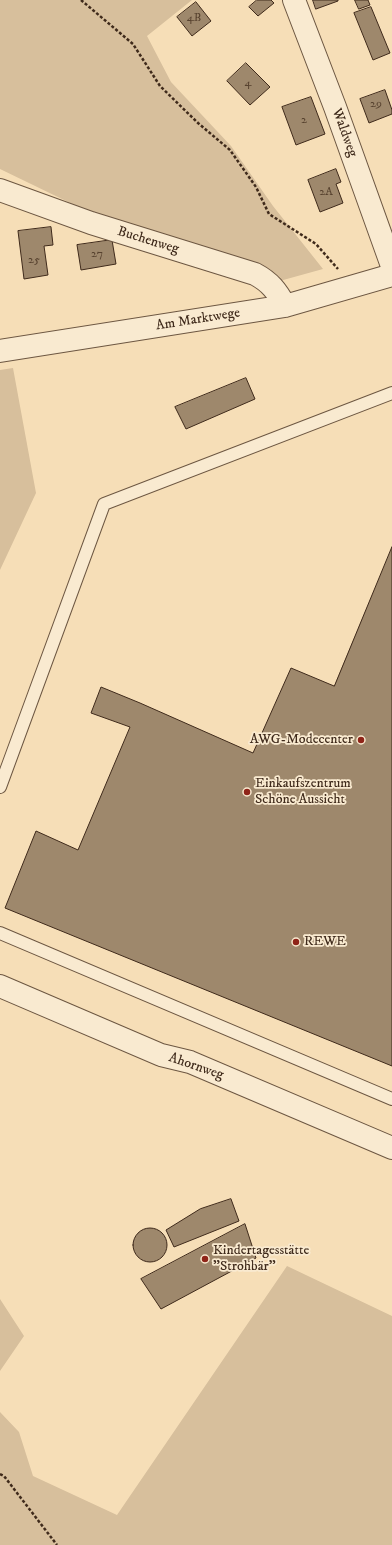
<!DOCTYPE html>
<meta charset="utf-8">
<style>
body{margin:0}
canvas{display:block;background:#f6deb7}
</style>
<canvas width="392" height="1545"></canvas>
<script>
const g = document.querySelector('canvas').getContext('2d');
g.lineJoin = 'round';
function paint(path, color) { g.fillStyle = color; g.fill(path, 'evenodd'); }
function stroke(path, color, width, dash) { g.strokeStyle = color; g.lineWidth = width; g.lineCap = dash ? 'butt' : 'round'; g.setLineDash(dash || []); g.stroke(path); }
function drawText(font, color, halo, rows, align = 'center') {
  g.font = font + ' "IM FELL DW Pica",serif'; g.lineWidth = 3.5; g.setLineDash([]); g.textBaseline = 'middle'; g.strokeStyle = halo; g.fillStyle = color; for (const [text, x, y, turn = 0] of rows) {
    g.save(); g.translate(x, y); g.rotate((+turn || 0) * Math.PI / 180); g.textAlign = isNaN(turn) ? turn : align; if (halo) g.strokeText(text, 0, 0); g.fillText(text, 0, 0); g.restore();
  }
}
paint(new Path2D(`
 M0,0h192l-45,36 24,46 60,64 42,60 50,63 -47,13 -154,-54 -122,-59z
 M13,368l23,125 -36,77v-200z
 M287,1266l105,50v229h-392v-133l19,20 14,44 84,39z
 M0,1299l24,37 -24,35z`), '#d7bf9c');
const building = new Path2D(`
 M257,0h14l3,3 -16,13 -9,-9z
 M313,0h25v1l-22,8z
 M355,0h13l2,5 -11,4z
 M196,2l15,19 -19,15 -15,-19z
 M371,7l19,46 -17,7 -19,-47z
 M246,63l24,24 -20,18 -23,-24z
 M385,90l7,20v4l-23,9 -9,-24z
 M311,97l14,37 -29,11 -14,-38z
 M336,169l5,13 -5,2 7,19 -23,9 -12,-32z
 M51,227l2,18 -9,1 4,29 -24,4 -6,-48z
 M112,240l4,24 -35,6 -4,-25z
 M246,378l9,21 -69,30 -11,-22z
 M392,547v519l-387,-158 31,-77 42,19 52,-123 -39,-14 10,-26 39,16 113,50 38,-85 43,18z
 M231,1199l8,22 -65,26 -8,-17 34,-21z
 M245,1224l11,34 -95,51 -20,-30z
 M133 1245a17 17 0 1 1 34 0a17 17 0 1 1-34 0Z`);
paint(building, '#9e886c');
stroke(building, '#3f2a1b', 1);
const lane = new Path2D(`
 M0,787l104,-283 288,-111
 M0,933l392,166`);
const street = new Path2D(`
 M294,0l41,107 57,159
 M0,190l91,33 164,51c15,8 22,17 30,32
 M0,351l285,-45 107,-31
 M0,986l161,69 29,7 202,86`);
stroke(lane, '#6d5742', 14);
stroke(street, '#6d5742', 24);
stroke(new Path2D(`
 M81,0l52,44 27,42 38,37 32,27 26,37 13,27 47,30 22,25
 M0,1474l4,2 53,69`), '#3f2a1b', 2.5, [3, 2]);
stroke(lane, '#f9ead0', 12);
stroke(street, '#f9ead0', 22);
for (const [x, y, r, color] of [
 [361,740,4,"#8f2418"],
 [247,792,4,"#8f2418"],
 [296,942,4,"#8f2418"],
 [205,1259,4,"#8f2418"]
]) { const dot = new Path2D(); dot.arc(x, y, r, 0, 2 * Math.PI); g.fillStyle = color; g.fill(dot); stroke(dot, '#f9ead0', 1.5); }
drawText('12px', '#57422f', null, [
 ["4B",194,19],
 ["4",248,84],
 ["29",376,105],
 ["2",304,121],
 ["2A",326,193],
 ["27",97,255],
 ["25",34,261]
]);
drawText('14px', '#3f2a1b', '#f9ead0', [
 ["Waldweg",344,133,70],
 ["Buchenweg",148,241,17],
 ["Am Marktwege",198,320,-9],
 ["Ahornweg",196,1067,19]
]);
drawText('14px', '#3f2a1b', '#f9ead0', [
 ["AWG-Modecenter",353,740,"right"],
 ["Einkaufszentrum",255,784],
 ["Schöne Aussicht",255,800],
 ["REWE",304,942],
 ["Kindertagesstätte",213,1251],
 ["\"Strohbär\"",213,1267]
], 'left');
</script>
